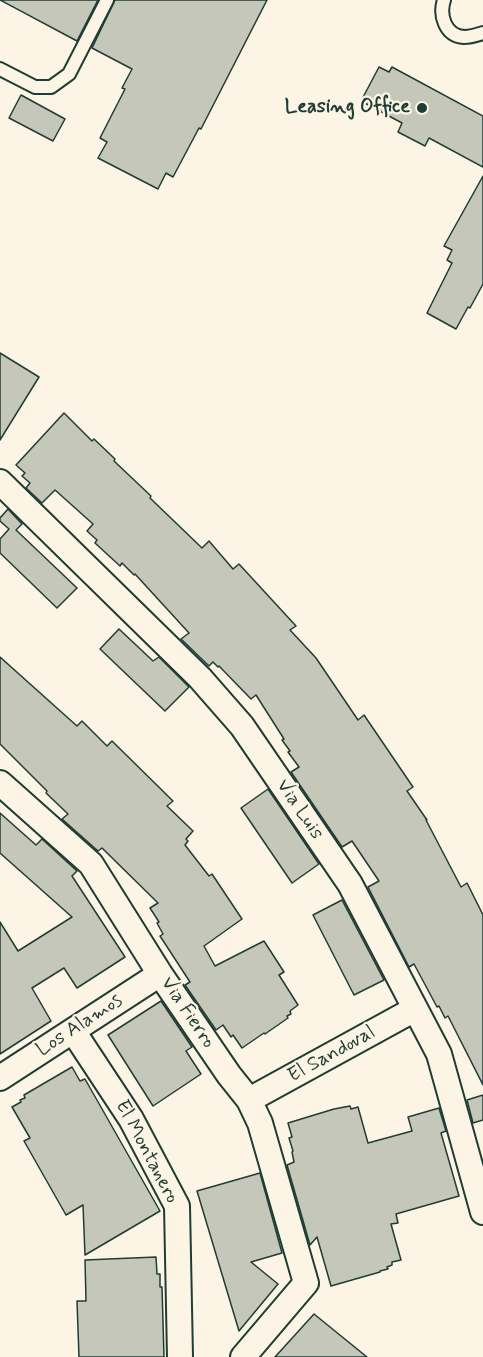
<!DOCTYPE html>
<style>
body{margin:0}
canvas{display:block;background:#fcf5e5}
</style>
<canvas width="483" height="1357"></canvas>
<script>
const g = document.querySelector('canvas').getContext('2d');
g.lineJoin = 'round';
function paint(path, color) { g.fillStyle = color; g.fill(path, 'evenodd'); }
function stroke(path, color, width, dash) { g.strokeStyle = color; g.lineWidth = width; g.lineCap = dash ? 'butt' : 'round'; g.setLineDash(dash || []); g.stroke(path); }
function drawText(font, color, halo, rows, align = 'center') {
  g.font = font + ' Mynerve,sans-serif'; g.lineWidth = 4.5; g.setLineDash([]); g.textBaseline = 'middle'; g.strokeStyle = halo; g.fillStyle = color; for (const [text, x, y, turn = 0] of rows) {
    g.save(); g.translate(x, y); g.rotate((+turn || 0) * Math.PI / 180); g.textAlign = isNaN(turn) ? turn : align; if (halo) g.strokeText(text, 0, 0); g.fillText(text, 0, 0); g.restore();
  }
}
const building = new Path2D(`
 M0,0h98l-21,41z
 M115,0h152l-66,129 -2,-1 -26,49 -7,-4 -8,16 -60,-31 9,-16 -7,-4 25,-49 -3,-1 10,-19 -40,-21z
 M379,67l10,5 3,-5 91,49v51l-54,-29 -4,8 -27,-14 4,-9 -41,-22z
 M21,95l44,24 -12,22 -44,-23z
 M483,176v108l-13,24 -2,-1 -12,22 -29,-16 25,-50 -5,-3 5,-10 -8,-4z
 M0,353l39,24 -39,63z
 M64,413l28,28 2,-2 21,20 -1,2 37,35 -1,2 52,50 7,-7 24,28 6,-5 57,62 -6,4 26,28 42,62 6,-5 49,72 -6,4 20,29h-1l35,67 6,-4 16,32v170l-35,-69 -3,2 -6,-12 -2,1 -23,-43 -5,3 -41,-80 11,-6 -27,-40 -10,6 -51,-75 8,-5 -11,-15 2,-1 -8,-11 2,-1 -28,-44 -5,4 -32,-33 -1,1 -5,-5 -4,4 -28,-27 8,-6 -54,-59 -1,1 -12,-12 -2,3 -25,-23 2,-3 -10,-9 6,-7 -38,-34 -13,13 -16,-15 4,-5 -8,-7 3,-3 -9,-8z
 M8,509l14,15 -6,6 61,58 -20,20 -57,-55v-14l9,-10 -9,-8v-3z
 M119,629l34,32 6,-4 30,30 -24,24 -65,-62z
 M0,657l77,69 5,-5 25,25 5,-5 61,60 -6,5 26,25 -7,8 2,2 -3,4 24,31 3,-2 30,45 -38,27 11,20 49,-25 20,31 -5,3 19,30 -8,6 1,3 -4,2 1,2 -23,16 -1,-1 -22,15 -9,-13 -2,2 -8,-12 -7,5 -31,-45 5,-3 -30,-46 3,-2 -6,-11 2,-1 -9,-14 8,-5 -56,-55 -4,3 -36,-32 6,-5 -22,-21 1,-2 -47,-47z
 M268,789l51,75 -27,19 -51,-75z
 M0,813l36,32 6,-6 35,32 -5,5 53,81 -48,31 -13,-20 -32,20 19,33 -51,33v-132l18,29 54,-34 -72,-64z
 M342,900l42,80 -30,15 -41,-80z
 M161,1001l31,46 -6,4 15,23 -48,32 -45,-71z
 M72,1067l8,14 5,-2 75,132 -75,44 -2,-50 -17,10 -42,-74 6,-3 -18,-31 9,-5 -1,-2 5,-2 -1,-3z
 M483,1095v25l-10,3 -6,-23z
 M350,1106l1,3 7,-2 10,36 44,-12 -4,-14 31,-9 7,23 -5,2 18,63 -63,18 2,9 -7,1 10,36 -9,2v3l-5,2 1,2 -8,2v1l-49,14 -14,-49 -7,8 -23,-80 7,-3 -2,-10 1,-1 -4,-13 3,-1 -4,-14 46,-14z
 M260,1173l22,80 -31,9 27,22 -39,47 -42,-140z
 M156,1257l1,17h3v13h2l2,70h-85l-2,-56h9l-1,-41z
 M314,1314l53,43h-92z`);
paint(building, '#c5c7b9');
stroke(building, '#1f3d34', 1.5);
const service = new Path2D(`
 M444,0c-5,15 1,36 20,37 7,0 13,-2 19,-4
 M0,69l35,18h16l18,-13 38,-74`);
const minor = new Path2D(`
 M0,482l200,196 42,48 108,158 89,170 44,158
 M0,783l91,81 69,110 69,101 20,25 11,23 46,160 -63,74
 M73,1031l58,88 46,87 3,151
 M0,1078l160,-104
 M249,1100l166,-91`);
stroke(service, '#1f3d34', 16);
stroke(minor, '#1f3d34', 28);
stroke(service, '#fcf5e5', 12);
stroke(minor, '#fcf5e5', 24);
for (const [x, y, r, color] of [
 [422,108,6,"#1f3d34"]
]) { const dot = new Path2D(); dot.arc(x, y, r, 0, 2 * Math.PI); g.fillStyle = color; g.fill(dot); stroke(dot, '#fcf5e5', 2); }
drawText('bold 20px', '#1f3d34', '#fcf5e5', [
 ["Leasing Office",410,108]
], 'right');
drawText('20px', '#1f3d34', '#fcf5e5', [
 ["Via Luis",299,810,56],
 ["Via Fierro",187,1013,56],
 ["Los Alamos",80,1026,-33],
 ["El Sandoval",332,1055,-29],
 ["El Montanero",146,1152,62]
]);
</script>
